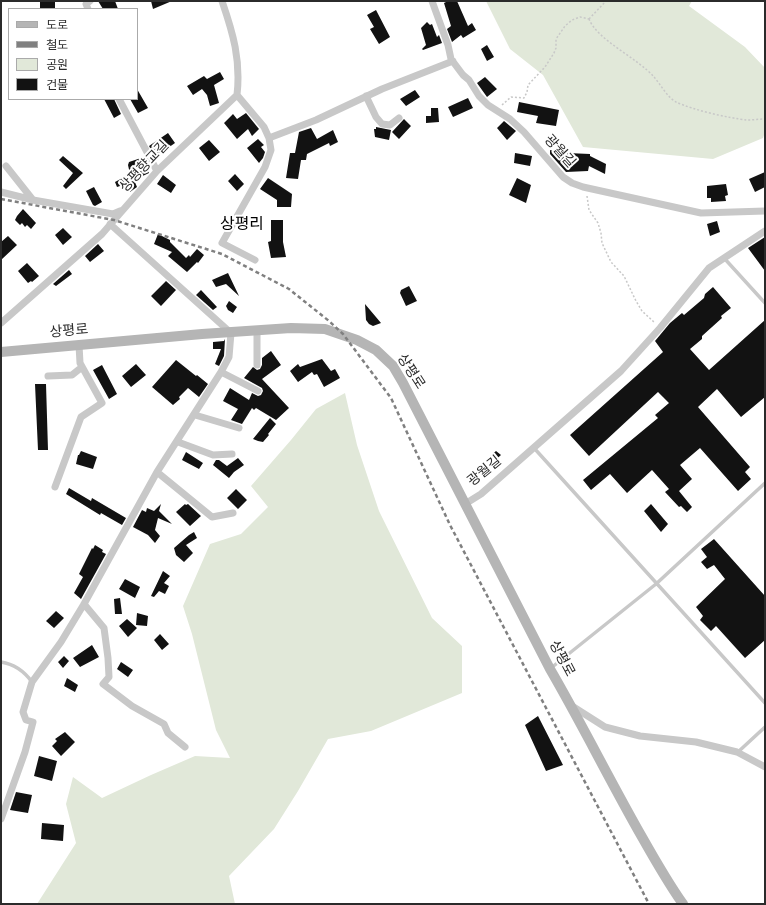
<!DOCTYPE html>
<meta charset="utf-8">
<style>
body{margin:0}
#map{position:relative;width:766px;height:905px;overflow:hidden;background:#fff;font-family:"Source Sans 3","Noto Sans KR",sans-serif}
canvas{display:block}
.frame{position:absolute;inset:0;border:2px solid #2b2b2b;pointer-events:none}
.legend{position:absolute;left:8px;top:8px;width:130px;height:92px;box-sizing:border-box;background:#fff;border:1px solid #aaa;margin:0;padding:5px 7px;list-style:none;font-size:12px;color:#2b2b2b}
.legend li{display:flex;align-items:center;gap:8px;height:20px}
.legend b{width:20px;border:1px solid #aaa}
</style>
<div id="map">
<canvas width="766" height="905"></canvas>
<div class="frame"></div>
<ul class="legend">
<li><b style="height:5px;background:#b5b5b5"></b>도로</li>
<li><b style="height:5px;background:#808080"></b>철도</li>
<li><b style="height:11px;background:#e1e8d9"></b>공원</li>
<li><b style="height:11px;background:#121212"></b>건물</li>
</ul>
</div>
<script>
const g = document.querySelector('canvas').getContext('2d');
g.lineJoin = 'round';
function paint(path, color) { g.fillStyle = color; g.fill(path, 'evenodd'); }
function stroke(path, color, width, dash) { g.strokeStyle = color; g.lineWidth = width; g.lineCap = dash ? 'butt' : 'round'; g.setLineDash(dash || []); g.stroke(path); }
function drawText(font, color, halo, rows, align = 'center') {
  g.font = font + ' "Source Sans 3","Noto Sans KR",sans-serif'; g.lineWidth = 4; g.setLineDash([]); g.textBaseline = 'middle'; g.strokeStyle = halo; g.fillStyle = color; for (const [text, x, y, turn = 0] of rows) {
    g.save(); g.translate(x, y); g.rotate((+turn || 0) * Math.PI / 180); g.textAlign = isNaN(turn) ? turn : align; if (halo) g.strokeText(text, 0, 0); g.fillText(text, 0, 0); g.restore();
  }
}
paint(new Path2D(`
 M486,1h206l-3,5 56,41 20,21v64l-2,6 -50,21 -130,-12 -40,-72 -33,-26z
 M345,393l12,52 22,66 53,107 30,28v47l-91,38 -43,8 -30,52 -24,38 -45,47 6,28h-198l39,-61 -10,-39 7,-27 29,21 49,-23 44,-19 35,2 -14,-28 -24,-96 -9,-28 27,-62 31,-10 27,-27 -17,-21 40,-46 25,-31z`), '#e1e8d9');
paint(new Path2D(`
 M40,1h15v8h-15z
 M98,1h17l3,8h-15z
 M151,1h21l-19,8z
 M448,1h9l11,25 4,-3 4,7 -13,8 -2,-3 -9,7 -5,-13 4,-3 -7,-23z
 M376,10l14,27 -11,7 -9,-15 4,-2 -7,-12z
 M427,22l3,3 2,-1 5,13 2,-2 3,8 -19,7 -1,-1 4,-4 -5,-17z
 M487,45l7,12 -7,4 -6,-12z
 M220,72l4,7 -10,6 5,18 -9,3 -3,-11 -5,-6 -9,6 -6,-9 17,-10 3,3z
 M485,77l12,12 -10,8 -10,-14z
 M137,89l11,19 -10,5 -8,-14h7z
 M415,90l5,7 -14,9 -6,-7z
 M468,98l5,10 -20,9 -5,-10z
 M104,99h10l7,15 -7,4z
 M519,102l40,8 -3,16 -20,-3 2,-7 -21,-4z
 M431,108h7l1,14 -13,1v-7h5z
 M246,113l13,16 -7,7 -4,-7 -11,10 -13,-16 9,-9 4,5z
 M404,119l7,7 -12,13 -7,-7z
 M504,121l12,10 -9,9 -10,-12z
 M376,127l15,3 -2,10 -14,-3 -1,-8h2z
 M311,128l6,11 16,-9 5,12 -8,4 -1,-3 -22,11 -1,6h-5l-3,19 -12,-1 4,-25h5l4,-21z
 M168,133l7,10 -20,14 -6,-11z
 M258,139l6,6 -3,2 4,5 -2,6 -4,5 -12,-15z
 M209,140l11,12 -11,9 -10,-13z
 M550,150l17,5v-2l23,1v2l16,8 -1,10 -16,-8 -1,5 -22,1 -16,-18z
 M515,153l17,3 -2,10 -16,-3z
 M63,156l20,17 -17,16 -3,-3 10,-13 -14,-13z
 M144,157l3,6 -2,1 4,9 -15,7 3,7 -7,5 -4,-8 -9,3 -2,-5 15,-8 -2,-9 1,-3z
 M765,172v15l-10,5 -6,-13z
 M235,174l9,10 -7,7 -9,-10z
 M163,175l13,10 -5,8 -14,-9z
 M268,178l24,16 -1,13h-14v-7l-17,-11z
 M517,178l14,7 -5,18 -17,-8z
 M726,184l2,11 -3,1 1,5 -15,1v-4h-4v-12z
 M94,187l8,15 -7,4 -2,-1 -7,-14z
 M23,209l13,14 -5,6 -4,-4 -2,2 -3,-4 -2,2 -5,-5 2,-4z
 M271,220h12v22l3,15 -15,1 -3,-16 3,-1z
 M717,221l3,11 -10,4 -3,-12z
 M63,228l9,9 -9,8 -8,-10z
 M158,234l12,6v2l16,16 3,-3 1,2 7,-8 7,6 -6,8 -1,-1 -10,10 -19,-16 4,-4 -18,-8z
 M8,236l9,9 -16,15v-18z
 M765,237v34l-17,-23z
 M98,244l6,7 -14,11 -5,-6z
 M27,263l12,13 -7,6 -1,-1 -3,2 -10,-12z
 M69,270l3,4 -16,12 -3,-2z
 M228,273l11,23 -13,-12 -10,3 -4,-7z
 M166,281l10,9 -15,16 -10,-10z
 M409,286l8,15 -11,5 -6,-13 1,-3z
 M713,287l18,21 -10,8 1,2 -20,18v3l-12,10 19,21 56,-50v77l-24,20 -24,-28 -19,18 52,60 -5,5 6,7 -13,12 -38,-43 -20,17 12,14 -13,12 13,16 -5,5 -6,-6 -2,1 -14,-15 4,-3 -17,-19 -25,23 -17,-19 -19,16 -8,-10 75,-62 -3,-3 14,-12 -11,-11 -69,64 -19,-21 93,-83 -8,-11 15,-18 12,-10 2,2 20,-17 1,-4z
 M201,290l16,17 -4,3 -17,-15z
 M229,301l8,6 -4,6 -5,-3 -2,-4z
 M365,304l16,19 -8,3 -4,-2 -3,-4z
 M225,339l-1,17 -5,10 -4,-2 6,-15h-8v-7l11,-1z
 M271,351l10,14 -19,14 27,29 -13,12 -20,-12 -2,2 -2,-2 -10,16 -11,-4 7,-11 -15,-8 7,-13 19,12 3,-7 6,3 3,-1 2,-4 -1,-3 -18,-10 9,-11 4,3 3,-1 2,-4v-7z
 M322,359l9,12 4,-2 5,9 -16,9 -7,-13 -3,1 -2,-3 -14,10 -8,-11 8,-7 2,3z
 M176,360l20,16 1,-1 11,9 -9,13 -11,-9 -9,9 1,2 -7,6 -21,-18z
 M136,364l10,11 -15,12 -9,-11z
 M102,365l15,29 -8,5 -16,-29z
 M35,384h11l2,66h-10z
 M270,418l6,6 -8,10 1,1 -6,7 -5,-1 -5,-2z
 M81,451l16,6 -4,12 -17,-5 2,-9h1z
 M496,451l5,4 -9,8 -3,-6z
 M186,452l17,11 -4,6 -17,-9z
 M238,458l6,7 -10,7 -5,6 -16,-13 3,-5h3l8,6z
 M69,488l22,13 1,-3 34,20 -4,7 -21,-12 -1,2 -34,-21z
 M236,489l11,11 -9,9 -11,-11z
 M161,504l-2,7 13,13 -14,-6 -3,12 5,6 -5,7 -7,-8 -15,-8 9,-17 4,2 1,-4 7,3z
 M185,504l1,1 2,-1 13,12 -11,10 -14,-14z
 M651,504l17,20 -7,8 -17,-21z
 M194,532l3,6 -11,7 7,8 -9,9 -8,-7 -2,-7 15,-13z
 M714,539l51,57v44l-20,18 -29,-32 -5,5 -11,-11 3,-4 -7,-9 29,-28 -11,-14 -7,4 -6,-7 6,-5 -6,-8z
 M95,545l8,5 -1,2 4,2 -25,45 -7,-6 9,-16 -4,-3 13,-26 1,1z
 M163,571l7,5 -6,7 5,3 -4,8 -6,-3 -5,6 -3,-1z
 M125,579l15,8 -5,11 -16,-9z
 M120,598l2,16h-7l-1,-15z
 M56,611l8,7 -10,10 -8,-7z
 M137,613l11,3 -1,10 -11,-1z
 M127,619l10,9 -9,9 -9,-11z
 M160,634l9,10 -7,6 -8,-10z
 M92,645l7,12 -19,10 -7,-9z
 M64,656l5,5 -6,7 -5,-6z
 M121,662l12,8 -5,7 -11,-8z
 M67,678l11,7 -3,7 -11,-6z
 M538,716l25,49 -17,6 -21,-46z
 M65,732l10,10 -14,14 -9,-10 5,-5 -2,-2z
 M39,756l18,5 -5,20 -18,-5z
 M16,792l16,3 -4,18 -18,-3z
 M42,823l22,2 -1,16 -22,-2z`), '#121212');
stroke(new Path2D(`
 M589,19c8,21 50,40 65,58 7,8 13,20 22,25 17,8 52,16 71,18 6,0 12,-1 18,-1
 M589,19l17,-18
 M502,105l9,-8 13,1 3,-6 1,-7 17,-18 9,-14 2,-5v-9l9,-13 7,-6 8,-3 9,2
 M587,196l2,14 9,13 3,10 1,10 9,19 13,14 12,25 6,10 12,11`), '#c8c8c8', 1.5, [2, 2]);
stroke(new Path2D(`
 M724,258l41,45
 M534,448l231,255
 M1,662c13,2 23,9 31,20
 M551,668l105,-84 109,-101
 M738,752l27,-25`), '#c8c8c8', 3.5);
stroke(new Path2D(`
 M432,1l16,44 3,14 12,16 6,5 10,16 9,9 22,14 14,13 39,45 9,6 11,4 118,26 64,-2
 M88,9l-2,-5 4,-3
 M237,95l27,32 5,11 2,12 -6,17 -43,76 33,17
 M366,96l10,21 6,7 8,1 9,-7
 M119,99l38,72
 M269,138l47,-18 66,-31 71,-28
 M6,166l27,34
 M1,192l32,8 80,14 7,-3
 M1,323l101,-89 55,-63 80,-76c4,-35 -4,-62 -15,-94
 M257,331v34
 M221,372l37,19
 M48,376l24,-1 10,-8
 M195,415l44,13
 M178,442l35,13 19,-1
 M157,472l55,45 21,-4
 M55,487l26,-70 21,-14 -22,-40 -1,-18
 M465,504l16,-10 140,-123 39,-43 49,-60 56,-37
 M84,604l20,24 4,30 1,19 -6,7 29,22 32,18 4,9 17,14
 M572,706l33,21 35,9 56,6 41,10 28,15
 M1,819l24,-67 8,-30 -7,-2 -3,-8 9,-30 29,-40 23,-38 73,-132 64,-100 8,-15 2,-24 -121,-109`), '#c8c8c8', 7);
stroke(new Path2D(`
 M1,352l201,-18 89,-6 34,1 32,11 19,10 17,16 10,17 147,286c32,55 60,112 92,168 13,23 26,46 41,67`), '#b5b5b5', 10);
stroke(new Path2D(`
 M1,199l113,21 108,34 67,35 40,32 14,13 48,64 59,127 199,379`), '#808080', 2.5, [4, 3]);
drawText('14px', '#2b2b2b', '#fff', [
 ["광월길",559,152,48],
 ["상평향교길",145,167,-47],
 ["상평로",69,332,-5],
 ["상평로",410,372,57],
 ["광월길",485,472,-39],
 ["상평로",561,659,62]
]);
drawText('16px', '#000', '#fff', [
 ["상평리",242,225]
]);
</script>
